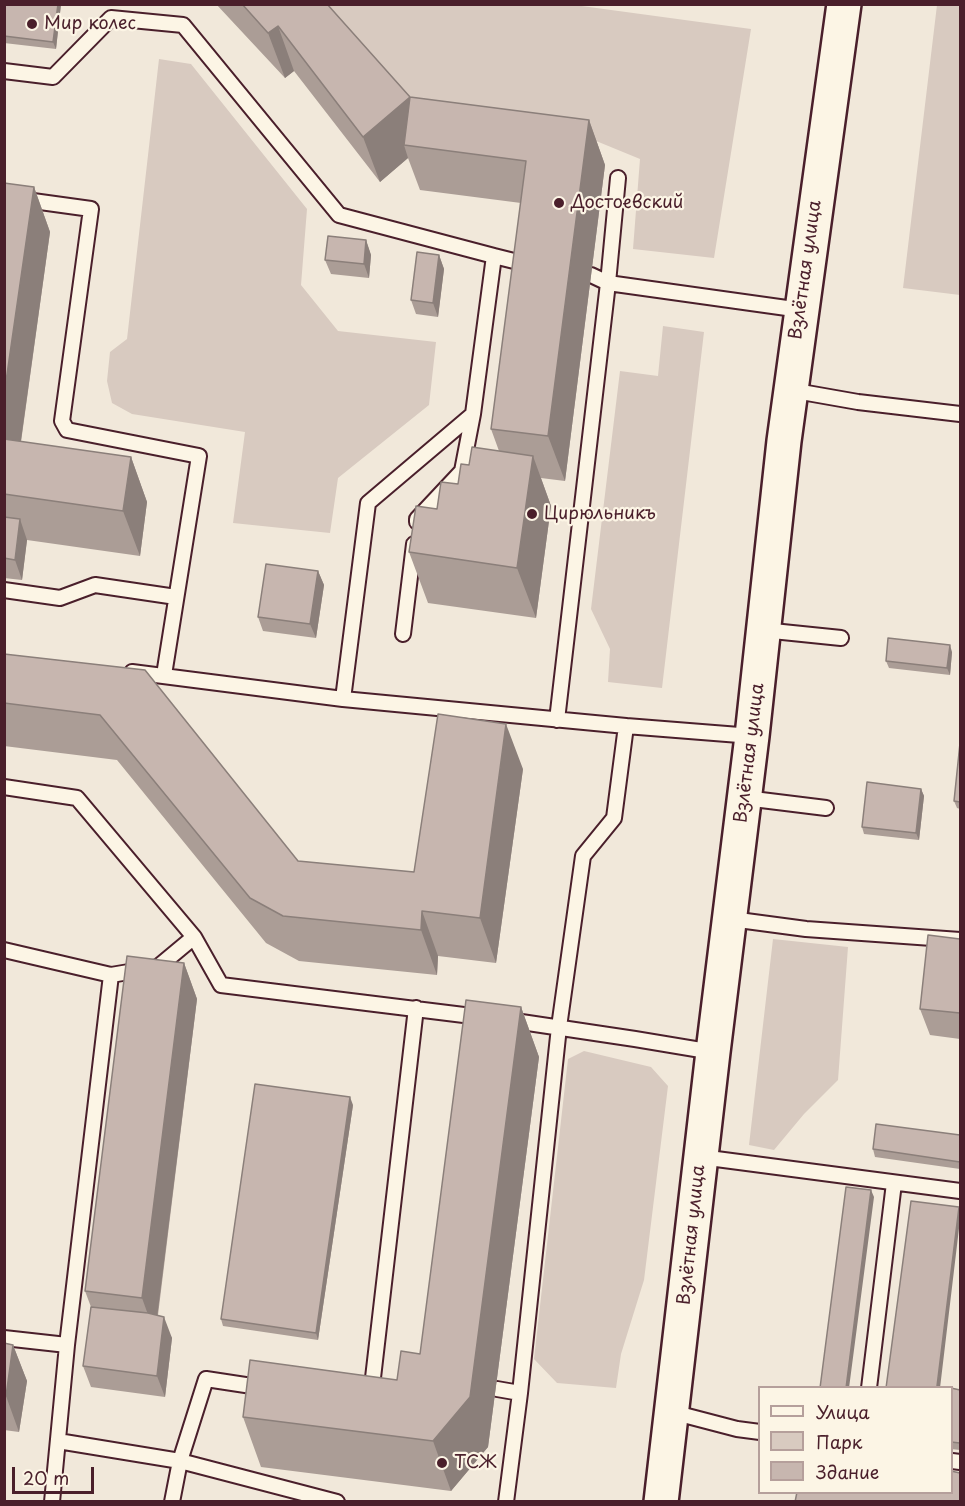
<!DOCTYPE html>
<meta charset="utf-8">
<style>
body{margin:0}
#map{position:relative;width:965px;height:1506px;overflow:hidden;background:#f1e8da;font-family:"Playpen Sans",sans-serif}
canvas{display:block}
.frame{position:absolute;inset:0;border:6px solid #4a1f2b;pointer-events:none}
.legend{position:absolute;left:758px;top:1386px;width:195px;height:108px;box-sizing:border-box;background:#fcf5e5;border:2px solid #b59f9b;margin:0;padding:8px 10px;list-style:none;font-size:18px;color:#4a1f2b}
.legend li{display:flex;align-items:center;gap:12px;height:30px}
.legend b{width:30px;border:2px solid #b59f9b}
.scale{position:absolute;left:12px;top:1467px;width:82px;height:27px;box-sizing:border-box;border:3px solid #4a1f2b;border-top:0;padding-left:8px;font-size:18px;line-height:21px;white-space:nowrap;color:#4a1f2b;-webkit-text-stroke:4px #fcf5e5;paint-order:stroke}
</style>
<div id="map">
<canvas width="965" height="1506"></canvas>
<div class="frame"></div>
<ul class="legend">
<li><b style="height:8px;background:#fcf5e5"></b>Улица</li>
<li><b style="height:16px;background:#d8cac0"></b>Парк</li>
<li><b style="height:16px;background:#c7b6af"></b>Здание</li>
</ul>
<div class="scale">20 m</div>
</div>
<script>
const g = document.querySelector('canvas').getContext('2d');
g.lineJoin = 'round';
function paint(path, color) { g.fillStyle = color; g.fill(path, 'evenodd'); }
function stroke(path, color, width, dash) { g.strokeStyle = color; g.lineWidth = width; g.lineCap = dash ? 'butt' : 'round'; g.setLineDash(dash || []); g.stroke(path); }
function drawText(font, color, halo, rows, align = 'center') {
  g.font = font + ' "Playpen Sans",sans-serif'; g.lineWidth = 4.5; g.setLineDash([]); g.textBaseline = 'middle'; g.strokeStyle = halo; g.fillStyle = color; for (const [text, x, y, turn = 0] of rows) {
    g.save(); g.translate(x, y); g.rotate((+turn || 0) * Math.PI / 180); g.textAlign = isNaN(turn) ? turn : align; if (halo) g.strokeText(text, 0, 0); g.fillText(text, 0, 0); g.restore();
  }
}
paint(new Path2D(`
 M567,4l184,25 -37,229 -81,-9 7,-90 -95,-39 -133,-10 -95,-105z
 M937,5h23v290l-57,-7z
 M159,59l32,5 116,145 -6,76 37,46 98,11 -7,63 -91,73 -8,55 -97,-10 12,-91 -113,-18 -20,-11 -5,-22 3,-29 17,-13z
 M663,326l41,6 -42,356 -54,-6 2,-33 -19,-40 29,-238 38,5z
 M773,939l75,8 -10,133 -34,34 -30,36 -25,-5z
 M584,1051l67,16 17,19 -24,194 -23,74 -5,34 -59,-5 -23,-24 34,-300z`), '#d8cac0');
const service = new Path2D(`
 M4,71l49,6 58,-59 72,7 156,190 155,41 -21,158 -105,89 -25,196
 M4,197l87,12 -29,212 5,9 132,26 -35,219
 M494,256l36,9
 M591,275l17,8 193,27
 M790,390l68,12 102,12
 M417,522v-3l45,-48 11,-57
 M4,590l56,8 35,-13 81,12
 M763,630l78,8
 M403,634l11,-90
 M132,672l211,27 283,27 126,10
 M557,720l51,-437 10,-105
 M4,787l73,11 117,139 27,48 259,32
 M745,798l81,10
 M731,919l75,10 154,11
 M4,950l107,25 47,-8 36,-30
 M508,1020l127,19 78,13
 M701,1157l259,34
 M4,1338l63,7
 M869,1388l25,-205
 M497,1389l23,4
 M371,1395l45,-387
 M672,1412l65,17 23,3
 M58,1441l122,20 157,41
 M952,1461l8,1
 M52,1502l15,-157 44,-370
 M172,1502l8,-41 26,-82 59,9
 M506,1502l14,-109 39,-366 24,-171 31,-38 12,-92`);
const secondary = new Path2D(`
 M661,1502l52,-450 39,-316 32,-295 60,-437`);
stroke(service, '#4a1f2b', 18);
stroke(secondary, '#4a1f2b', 38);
stroke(service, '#fcf5e5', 14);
stroke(secondary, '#fcf5e5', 33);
paint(new Path2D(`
 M4,4h57l-5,45 -52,-6z
 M216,4h111l83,93 179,23 16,45 -40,316 -24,-3 10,28 -15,112 -108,-15 -19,-51 28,-43 21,-25 11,-19 30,-14 -8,-22 30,-226 -101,-13 -12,-32 -28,24 -86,-111 -9,7z
 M4,183l30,4 16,45 -29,210 110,15 16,45 -7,54 -113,-16 -5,40 -18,-2z
 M366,240l5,15 -2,23 -38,-4 -6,-14z
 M439,255l5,14 -6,48 -22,-3 -5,-14z
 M318,571l6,14 -8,53 -53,-7 -5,-14z
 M952,652l-2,23 -61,-7 -3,-7z
 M4,654l141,16 153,191 116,11 109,-103 -27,194 -58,-7 -1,19 -138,-14 -33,-18 -149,-183 -113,-14z
 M960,743v66l-3,-1 -3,-7z
 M921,789l3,7 -5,44 -55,-6 -2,-7z
 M960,939v100l-30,-4 -10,-26z
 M184,963l13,36 -39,316 14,23 -7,59 -74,-10 -8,-21 8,-59 -6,-16z
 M521,1007l18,50 -51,390 -37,44 -190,-24 -18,-50 154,-37 23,-26z
 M353,1105l-35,235 -95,-14 -2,-7z
 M960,1135v34l-85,-12 -2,-8z
 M4,1343l9,2 14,36 -8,51 -15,-2z
 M951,1388l9,2v60l-9,-1z`), '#ab9d96');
paint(new Path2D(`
 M58,4h3l-5,45 -3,-7z
 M278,26l16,45 -9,7 -17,-45z
 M410,97l-6,48 4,13 -28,24 -17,-45z
 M589,120l16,45 -40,316 -17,-45z
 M34,187l16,45 -35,251 -11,-28v-60z
 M366,240l5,15 -2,23 -5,-14z
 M439,255l5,14 -6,48 -5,-14z
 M533,456l18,50 -15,112 -19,-50z
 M131,457l16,45 -7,54 -17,-45z
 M20,519l7,21 -5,40 -7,-20z
 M318,571l6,14 -8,53 -6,-14z
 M950,645l2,7 -2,23 -3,-7z
 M506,724l17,45 -27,194 -16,-45z
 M921,789l3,7 -5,44 -3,-7z
 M422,911l16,45 -1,19 -16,-45z
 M184,963l13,36 -42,335 -13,-36z
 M521,1007l18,50 -51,390 -37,44 -18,-50z
 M350,1097l3,8 -35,235 -2,-7z
 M871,1190l3,7 -25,191h-3z
 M959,1207l1,5v8l-20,168 -3,-2z
 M164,1317l8,21 -7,59 -8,-21z
 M13,1345l14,36 -8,51 -13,-36z`), '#8b7f7a');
const building = new Path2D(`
 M4,4h54l-5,38 -49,-6z
 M242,4h85l83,93 -47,40 -85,-111 -10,7z
 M410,97l179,23 -41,316 -57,-7 35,-268 -122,-16z
 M4,183l30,4 -30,208z
 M328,236l38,4 -2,24 -39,-4z
 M417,252l22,3 -6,48 -22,-3z
 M4,439l127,18 -8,54 -119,-17z
 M472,447l61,9 -16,112 -108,-16 7,-46 21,3 4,-27 17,2 3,-20 8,1z
 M4,517l16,2 -5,41 -11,-2z
 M266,564l52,7 -8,53 -52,-7z
 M888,638l62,7 -3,23 -61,-7z
 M4,654l141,16 153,191 116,11 24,-158 68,10 -26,194 -58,-7 -1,19 -138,-14 -33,-18 -150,-183 -96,-12z
 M960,743v59l-6,-1z
 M867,782l54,7 -5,44 -54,-6z
 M928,935l32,4v74l-40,-4z
 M127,956l57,7 -42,335 -57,-7z
 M466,1000l55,7 -51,390 -37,44 -190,-24 7,-57 147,20 4,-29 19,3z
 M255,1084l95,13 -34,236 -95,-14z
 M876,1124l84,11v27l-87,-13z
 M846,1187l25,3 -25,198h-26z
 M911,1201l48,6 -22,179 9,2h-60z
 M91,1307l57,6 16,4 -7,59 -74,-10z
 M4,1343l9,2 -7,51h-2z
 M951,1388l9,2v53l-9,-1z
 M951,1471l9,2v29h-165l2,-10h154z`);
paint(building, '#c7b6af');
stroke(building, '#8b7f7a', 1.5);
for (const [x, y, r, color] of [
 [32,24,6,"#4a1f2b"],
 [559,203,6,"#4a1f2b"],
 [532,514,6,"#4a1f2b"],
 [442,1463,6,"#4a1f2b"]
]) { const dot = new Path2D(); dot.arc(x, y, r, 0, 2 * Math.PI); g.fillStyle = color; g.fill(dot); stroke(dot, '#fcf5e5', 2); }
drawText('18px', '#4a1f2b', '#fcf5e5', [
 ["Мир колес",44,24],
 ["Достоевский",571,203],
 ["Цирюльникъ",544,514],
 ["ТСЖ",454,1463]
], 'left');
drawText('18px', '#4a1f2b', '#fcf5e5', [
 ["Взлётная улица",806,270,-82],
 ["Взлётная улица",750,753,-83],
 ["Взлётная улица",692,1235,-84]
]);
</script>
